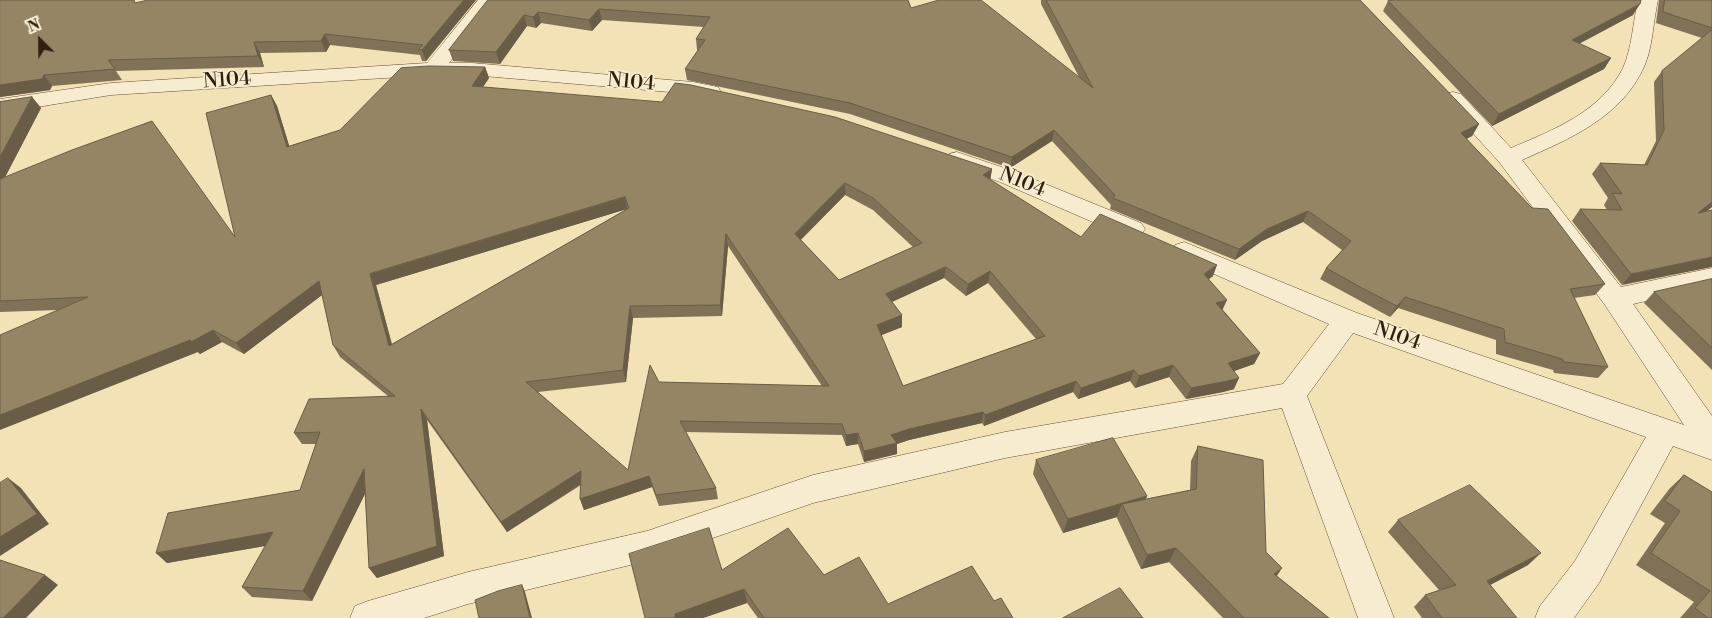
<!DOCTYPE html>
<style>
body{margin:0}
#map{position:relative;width:1712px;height:618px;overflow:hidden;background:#f3e2b5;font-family:"Libre Bodoni",serif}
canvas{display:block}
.north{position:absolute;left:15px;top:15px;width:50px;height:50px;-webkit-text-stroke:4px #f7eccf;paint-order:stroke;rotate:337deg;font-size:14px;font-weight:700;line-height:20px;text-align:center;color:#31200e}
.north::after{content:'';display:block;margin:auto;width:18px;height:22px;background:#31200e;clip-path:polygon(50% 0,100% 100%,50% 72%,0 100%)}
</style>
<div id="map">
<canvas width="1712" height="618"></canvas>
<div class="north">N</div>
</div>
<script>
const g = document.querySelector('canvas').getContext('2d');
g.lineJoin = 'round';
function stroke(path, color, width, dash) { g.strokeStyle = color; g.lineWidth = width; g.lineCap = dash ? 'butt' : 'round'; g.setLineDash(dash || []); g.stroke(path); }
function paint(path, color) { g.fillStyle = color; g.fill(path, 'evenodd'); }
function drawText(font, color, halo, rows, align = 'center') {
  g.font = font + ' "Libre Bodoni",serif'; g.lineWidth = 4; g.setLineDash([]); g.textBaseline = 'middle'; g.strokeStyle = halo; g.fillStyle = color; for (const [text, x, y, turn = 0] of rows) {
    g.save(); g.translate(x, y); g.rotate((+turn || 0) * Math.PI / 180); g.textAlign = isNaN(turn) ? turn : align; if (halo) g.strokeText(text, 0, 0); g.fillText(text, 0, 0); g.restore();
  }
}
const minor = new Path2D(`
 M478,0h20l-49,63h23l221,19 25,5 3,5 -3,5 -8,1 -17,-4 -221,-19h-39l-322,20 -111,18v-14l111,-16 316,-20z
 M1638,0h20c-5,22 -5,47 -14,67 -23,51 -75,72 -122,93l99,127 91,-19v18l-79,18 79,112v44l-39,-14 -74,137 -25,35h-39l5,-12 35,-45 71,-124 -293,-104 -46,63 87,222h-36l-76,-210 -277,50 -192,45 -166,58 -179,43 -44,14h-74l5,-12 13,-5 100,-29 179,-41 166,-56 192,-43 278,-48 46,-60 -154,-67 -4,-6 4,-6 9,-3 173,71 327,112 -79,-120 -105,-142 -58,-64 3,-5 8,-2 8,2 50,54c42,-18 90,-36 112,-80 9,-20 10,-46 15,-68z
 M957,152l59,20 125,51 4,6 -4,6 -9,3 -9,-3 -123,-53 -51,-18 -4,-5 4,-5z`);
stroke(minor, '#625038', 1);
paint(minor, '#f7eccf');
paint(new Path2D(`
 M0,0l136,3 340,-3 -50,61h-4l-2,-6 -90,-10 -4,7 -66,1 4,14 -148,4 6,9 -70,6 -2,4 -50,7z
 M488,0l423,8 168,69 -38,-73v-4h319l119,124 -7,12 -6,3 66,69 73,76 -10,11 -21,3 34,69 -10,11 -44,-5 -1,-3 -57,-16v-14l-98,-32 -8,9 -70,-38 6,-11 16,-18 -39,-28 -41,19 -27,19 -125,-51 1,-4 -59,-64 -42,27 -160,-54 -163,-34 -2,-11 13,-19h-1l-1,-11 8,-12 -102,-7 -10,11 -51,-8 -5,5 -9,-2 -27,38 -47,-3 -4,-11z
 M1659,0h53v207l-5,4 -85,74 -50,-64 8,-12 27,1 -3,-5 4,-7 -16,-24 8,-11 44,2 12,-24 -2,-59 8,-11 40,-33 -46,-15z
 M1388,1l245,14 -54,29 32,14 -7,11 -112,57 -109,-115z
 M485,67l4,11 -6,9 509,82 -2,11 91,57 132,39 -4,3 14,31 37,43 -6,11 -20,7v18l-11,3 -37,7 -17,-22 -34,11 -5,-7 -52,18 -5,-7 -89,34 -2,-3 -73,17 -12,4v10l-33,8 -6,-18 -12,2 -4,-11 -156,-3 30,56 2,11 -59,7 -7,-19 -68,23 -4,-11 1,-14 -74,47 -80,-112 17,136 -67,22 -8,-10 -4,-75 -53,108 -60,-4 -10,-10 23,-41 -98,17 -11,-10 144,-63 16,-46h-14l-8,-11 94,-37 -48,-39 -7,-12 -11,-50 -78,59 -22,-12 -22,12 -2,-2 -140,-42 -58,2v-210l32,-5 9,11 -36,69 230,60 36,-142 6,11 12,40 51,-16zM845,195l28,15 40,37 -74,33 -38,-40zM627,209l-235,135 -16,-59zM728,246l94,140 -163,-4 -31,88 -90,-78 88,-10 7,-64 89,-2zM944,278l22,18 22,-13 48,56 -133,47 -22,-51 21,-8v-12l-10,-13z
 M1712,279v91l-68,-67 10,-11z
 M1198,446l68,106 11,24 52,42h-106l-54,-56 -28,7 -24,-51v-1l-54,16 -30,-59 3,-14 111,36 -1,3 44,-9 1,-29z
 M1684,475l28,17v126h-32l14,-16 -58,-37 29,-42 -15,-9 20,-26z
 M1398,520l130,45 -38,20 27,33h-95l-8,-11 11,-12 14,-5 -51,-58z
 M722,570l102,5 64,29 106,-3 19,17h-255l-11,-15 -44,15h-58z`), '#817257');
paint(new Path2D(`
 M464,0h12l-50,61 -4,-11z
 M1640,4l-7,11 -68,36 7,-11z
 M599,9l3,11 -10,11 -3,-11z
 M538,12l3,11 -5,5 -3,-11z
 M524,15l3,11 -27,38 -4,-12z
 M325,34l5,11 -4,7 -5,-11z
 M254,42l6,11 4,14 -6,-11z
 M1611,58l-7,11 -112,57 7,-12z
 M485,67l4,11 -13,19 -4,-11z
 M44,75l8,11 -2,4 -50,7v-12z
 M271,95l6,11 16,52 -6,-11z
 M32,97l9,11 -41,79v-30z
 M1479,124l-7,12 -17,9 6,-12z
 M1054,130l-2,11 -42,27 2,-11z
 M992,169l-2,12 -7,-6z
 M845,183v12l-50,50v-11z
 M625,197l2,12 -251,76 19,72 -6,-11 -19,-72z
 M1712,202v5l-24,17 10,-11z
 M1308,211l-5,11 -41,19 -27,19 4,-11 28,-20z
 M726,234l2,12 -6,70 -2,-11z
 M1712,257v10l-90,18 9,-11z
 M1217,265l-4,11 -13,9 4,-11z
 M946,267l-2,11 -59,27 1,-11z
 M990,271l-2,12 -22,13 2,-12z
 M319,281l7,11 -82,62 -8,-11z
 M1405,297l-7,11 -8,9 7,-11z
 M1227,300l-5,11 -6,-8z
 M630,306l3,12 -7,64 -3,-12z
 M902,315v12l-25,10v-12z
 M213,330l9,12 -22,12 -2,-2 -198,78v-15z
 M1260,353l-6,11 -31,11 5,-12z
 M1173,365l-4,12 -34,11 4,-12z
 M1134,370l-4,11 -52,18 3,-11z
 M1239,378l-5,11 -11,3 -37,7 5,-11z
 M1076,381l-3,11 -89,34 1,-11z
 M421,409l6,11 17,136 -67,22 -8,-10z
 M983,412l-1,11 -73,17 -12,4v10l-33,8v-11l27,-16 18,-6z
 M858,433v11l-12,2v-11z
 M364,469l8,11 -60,121 -9,-10z
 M581,471l4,10 -78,51 -6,-10z
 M649,476l3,11 -68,23 -4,-11z
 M8,478l13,10 28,36 -49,32v-19z
 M1147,496l-5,14 -20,-6 -5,13 -54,16 5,-14z
 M273,532l9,11 -115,20 -11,-10z
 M1176,548l-7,14 -28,7 6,-14z
 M1541,553l-13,12 -53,28 12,-12z
 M1282,568l-9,14 1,-8z
 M45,575l13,10 -32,33h-23z
 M522,585l3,7 7,26h-2z
 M744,589l3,14 -44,15h-28v-4z`), '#695d47');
const building = new Path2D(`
 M0,0h134l1,3 13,-3h316l-42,50h-4l5,-5 -98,-11 -4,7 -67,1 4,14 -150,4 7,9 -71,6 -2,4 -42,6z
 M488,0h420l3,8 28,-8h42l112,88 -47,-88h314l119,124 -18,9 71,75 16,1 57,75 -35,5 38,78 -44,-5 -2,-3 -57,-17 -1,-13 -99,-32 -8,9 -35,-18 -36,-20 25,-27 -43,-30 -41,18 -28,20 -126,-51 2,-3 -61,-65 -42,27 -162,-54 -165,-34 20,-29 -9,-1 14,-22 -111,-8 -10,11 -51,-8 -5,5 -9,-2 -28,37 -47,-2z
 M1397,0h244l-1,4 -68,36 39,18 -112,56 -111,-113z
 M1665,0h47v28l-49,-16z
 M1712,30v172l-14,11 14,-3v47l-81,17 -51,-65 42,1 -10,-17 10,1 -22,-31 47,2 17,-35 -2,-59z
 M429,66l56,1 -13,19 190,16 13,-19 16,2 144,32 157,52 -9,6 98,62 19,-23 117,51 -13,9 23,26 -11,3 44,50 -32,10 11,15 -11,3 -37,7 -18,-23 -34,11 -5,-6 -53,18 -5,-7 -91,34 -2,-3 -74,17 -18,6 6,8 -33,8 -6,-18 -12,2 -4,-11 -162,-3 36,67 -60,7 -7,-19 -69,23 1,-28 -80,51 -80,-113 16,137 -68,22 -5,-99 -61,122 -61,-4 31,-55 -117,21 12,-40 132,-23 20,-58 -26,1 15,-34 86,-3 -62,-51 -14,-64 -83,62 -23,-13 -22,12 -1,-2 -190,75v-80l88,-38 -88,4v-122l72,-29 80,-29 83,116 -29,-124 65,-18 16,52 53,-17 61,-62zM845,183l28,15 49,45 -83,37 -44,-46zM625,197l4,11 -240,138 -19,-72zM726,234l103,152 -170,-4 -9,-17 -22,105 -102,-88 97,-12 7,-64 90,-1zM946,267l22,17 22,-13 55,65 -142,50 -26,-61 25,-10 -16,-21z
 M32,97l-32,60v-55z
 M1712,279v69l-58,-56z
 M1113,438l34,58 -79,23 -32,-59z
 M1198,446l65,14 3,92 16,16 -8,6 55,44h-86v-1l-67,-69 -29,7 -25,-51 74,-15z
 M1684,475l28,17v126h-4l-13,-10 15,-17 -59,-38 29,-42 -15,-10z
 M8,478l29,36 -37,23v-54z
 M1470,485l71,68 -54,28 30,37h-75l-17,-23 31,-10 -58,-65z
 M709,528l13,42 66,-42 36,47 35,-18 29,47 84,-38 22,35 7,-3 12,20h-249l-20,-29 -69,25v4h-30l-16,-64z
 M0,560l45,15 -42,43h-3z
 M522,585l8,33h-51l-4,-18 23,-9z
 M1120,588l23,30h-80z`);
paint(building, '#968565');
stroke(building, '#695d47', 1);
drawText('20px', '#31200e', '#f7eccf', [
 ["N104",227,81,-4],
 ["N104",631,83,5],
 ["N104",1022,183,22],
 ["N104",1397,337,19]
]);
</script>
